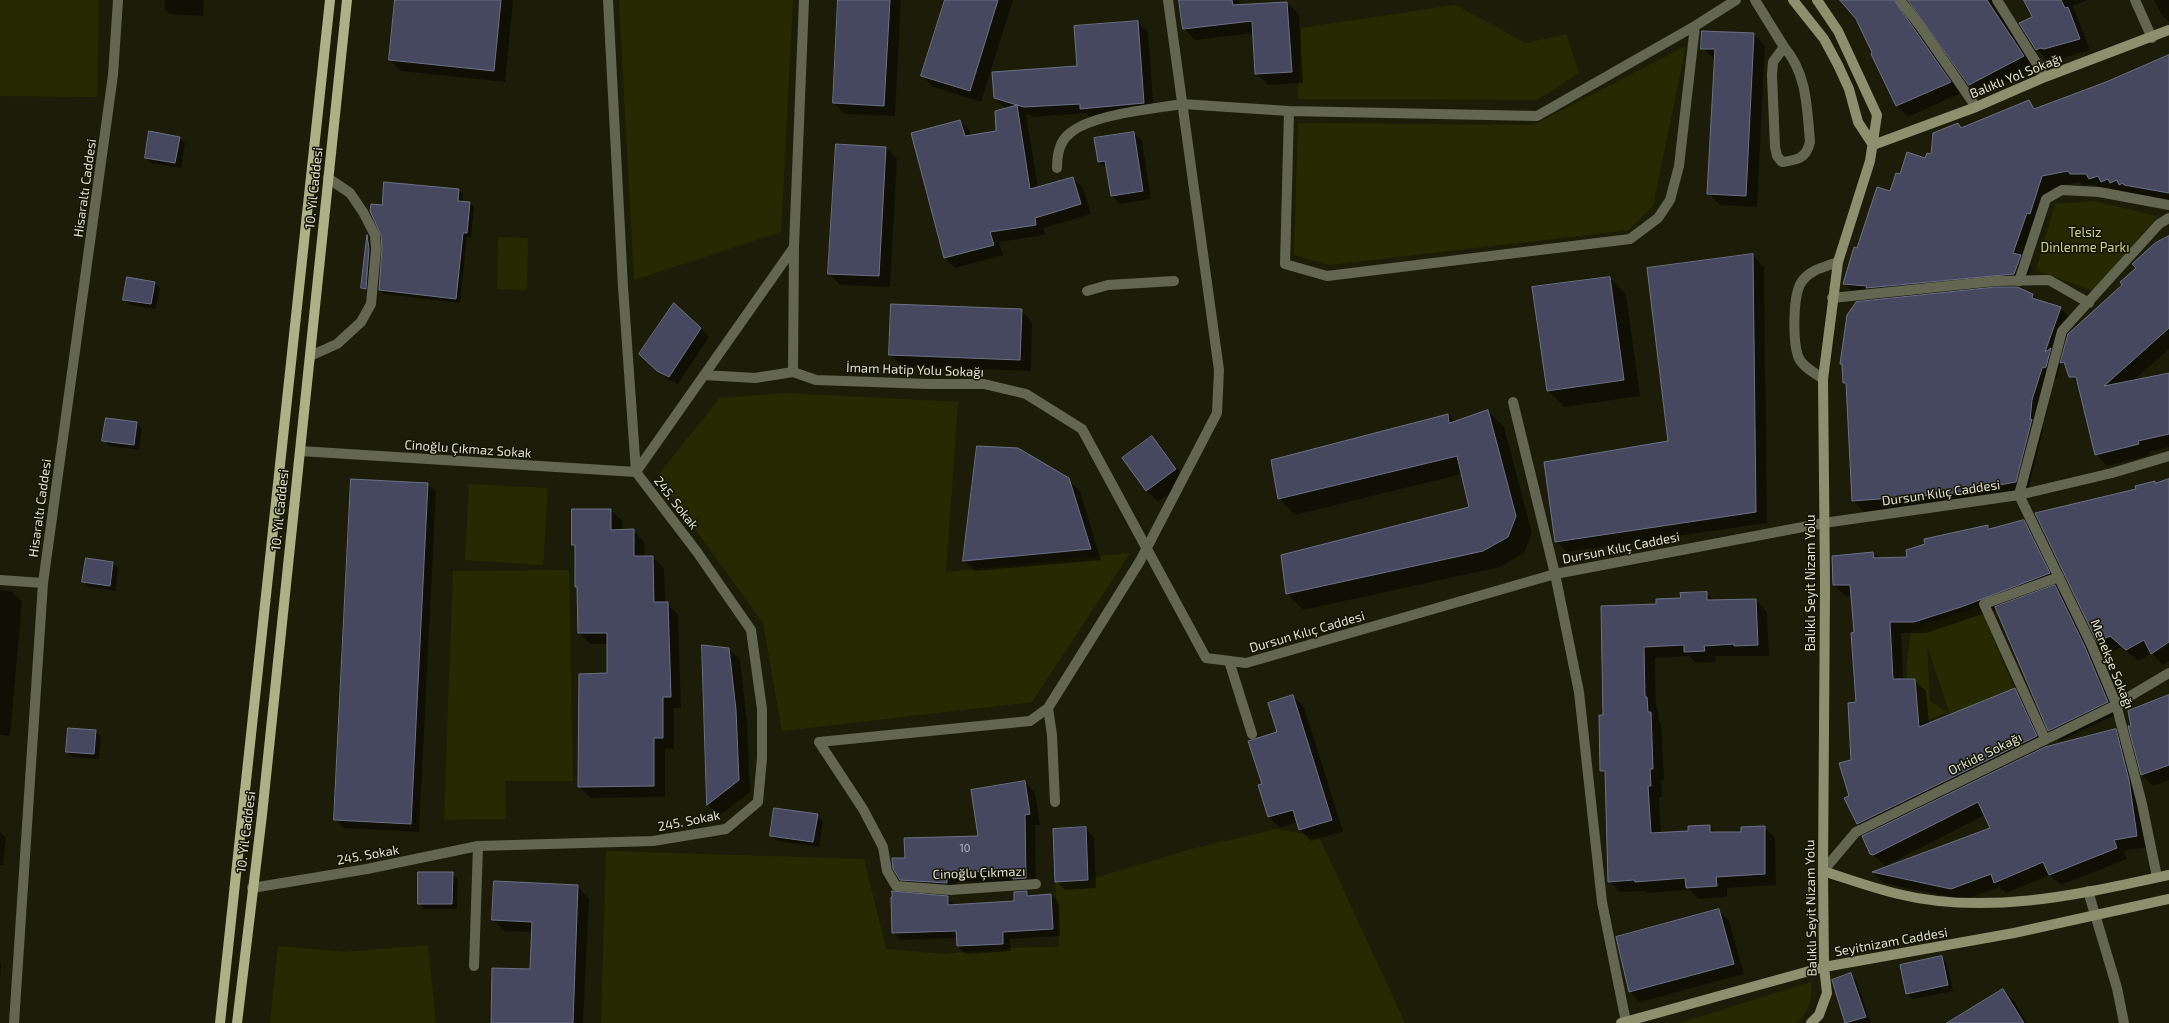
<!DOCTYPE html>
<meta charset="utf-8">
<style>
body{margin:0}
canvas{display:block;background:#1c1d08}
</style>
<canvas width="2169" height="1023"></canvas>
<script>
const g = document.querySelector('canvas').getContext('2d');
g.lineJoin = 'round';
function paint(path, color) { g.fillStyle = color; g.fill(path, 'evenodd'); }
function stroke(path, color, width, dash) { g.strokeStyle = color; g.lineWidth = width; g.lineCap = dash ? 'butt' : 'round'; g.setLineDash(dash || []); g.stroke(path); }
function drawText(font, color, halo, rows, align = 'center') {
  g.font = font + ' "Exo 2",sans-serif'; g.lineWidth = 3; g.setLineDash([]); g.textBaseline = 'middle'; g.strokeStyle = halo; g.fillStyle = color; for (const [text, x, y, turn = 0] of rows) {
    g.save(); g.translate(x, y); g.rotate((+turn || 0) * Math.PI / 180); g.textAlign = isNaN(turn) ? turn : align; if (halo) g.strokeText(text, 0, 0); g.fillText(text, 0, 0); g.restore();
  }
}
paint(new Path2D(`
 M0,0h99l-2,97 -97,-1z
 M619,0h174l-12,232 -147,48z
 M1455,5l71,38 40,-9 13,39 -42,27 -239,-1 3,-71z
 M1686,46l-33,160 -24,24 -300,35 -35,-10 4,-132 235,2z
 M2094,201l64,15 -65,75 -57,-21 19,-66z
 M498,237l30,1 -1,52 -30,-1z
 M786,393l172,9 -12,170 184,-19 -98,149 -250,29 -19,-108 -106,-147 63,-78z
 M469,484l79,4 -5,77 -78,-5z
 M569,570l4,211h-68l1,38 -62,1 9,-249z
 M1980,607l34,81 -64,26 -23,-68 3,55 17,11 -34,14 -7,-21 1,-42 4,-32 11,-2 -1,-4z
 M1277,829l42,8 86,186h-804l5,-172 258,8 22,90 58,5 62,-6 53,-1 -4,-65 33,-2 103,-31z
 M428,945l8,78h-166l8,-77 67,6z
 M1811,982c2,16 -2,30 -15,41h-117z`), '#272900');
paint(new Path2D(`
 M165,0h39l-1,16 -33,-2 -5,-5z
 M396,0h116l1,1 -8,81 -104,-11 -11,-11z
 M839,0h62l-6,116 -50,-2 -11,-11z
 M946,0h67l-32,102 -47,-15 -12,-11z
 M1191,0h46l5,5 45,-2 12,11 4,69 -35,2 -12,-12 -2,-40 -59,7 -11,-12z
 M1842,0h161l-9,6 41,62 -54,28 -11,-12 -56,-78 -4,-2 -5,5 1,7 55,77 -53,24 -11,-11 -40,-87z
 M2025,0h63l-15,6 17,44 -34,10 -4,-1 -4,2 -11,-12 -3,-31z
 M2154,0h15v22l-7,-7z
 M1138,22l10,10 6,81 -63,5 -5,-5 -51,4 -9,-3 12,74 35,-10 10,10 8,26 -47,14 1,7 -46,7 4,13 -48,13 -10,-10 -33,-124 48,-13 10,10 1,5 26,-4 9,-23 -11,-11 83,-31z
 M1703,32l51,2 11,12 -8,161 -37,-2 -11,-11 6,-134 -13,-12z
 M2169,56v145l-38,-6 -4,-4 -5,3 -3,-4 -5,2 -6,-5 -7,2 -5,-4h-14l-3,-3 -26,5 -11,38 -17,36 7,6 -7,18 -147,14 -22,-4 -12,-11 13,-35 44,-74 30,-20 27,-31 4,5 67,-28 7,8 70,-26z
 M1134,133l8,8 9,58 -31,5 -8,-8 -4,-25 -9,-9z
 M179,138l6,5 -4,25 -30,-5 -5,-6z
 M837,145l49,3 11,11 -7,128 -50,-2 -11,-12z
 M458,190l5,4 -1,8 8,1 4,4 -3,30h-4l-7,66 -76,-9 -4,-4 3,-41v-43z
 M368,237l4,15 -4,39 -6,-3z
 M2169,237v112l-35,31 35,-8v75l-20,5 1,3 -43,11 -11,-12 -17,-69 -18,-23 -4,16 -4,1 -10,33v19l-16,62 -68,12 -95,7 -11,-11 -6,-116 -3,-2 -1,-17 -2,-3 175,-75 17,7 5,6 22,7 12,11 -13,38 3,3 62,-75z
 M1753,255l11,12 3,256 -200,29 -11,-11 114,-99z
 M1610,278l16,16 14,102 -76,11 -16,-17z
 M154,283l6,5 -4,21 -27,-4 -5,-6z
 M1021,310l11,12 -1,49 -129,-5 -12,-11z
 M700,328l9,9 -31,47 -11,-5 -18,-17z
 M1488,411l16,16 28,106 -8,20 -24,14 -197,43 -16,-17 183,-86 -8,-33 -167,41 -16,-17 169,-83 7,7z
 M107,419l30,4 5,6 -3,21 -30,-4 -5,-6z
 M1152,438l11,11 24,32 -29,21 -12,-12z
 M1068,479l12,12 21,69 -126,11 -11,-11z
 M2169,480v181l-6,4 -11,-12 -14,8 -16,-14 -13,6 -11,-11 -62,-129 101,-24 18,-7 1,2z
 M428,484l8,8 -17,340 -75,-4 -9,-8z
 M611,510l11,11v10l11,-1 11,12 1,15h8l11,11 1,35 13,11 3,94h-7v41h-9v48l-74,1 -12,-11 29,-113v-30h-18l-11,-11 -3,-86 -3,-2z
 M2023,521l12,11 25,53 -5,2 11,11 53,115 -59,28 -11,-11 -52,-121 -71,24h-25l2,47h11l12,11 3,33 85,-35 12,11 21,47 69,-17 11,12 21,105 -24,4 3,8 -66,26 -11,-10 -44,18 -7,-6 -36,13 -79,-17 -11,-10 118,-44 -6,-14 -100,51 -14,-13 -3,-19 -10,-10 -13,-25 5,-2 7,-94 -2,-70 -3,-37h-7l-11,-11 39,-32 6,6 29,-1 79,-32 3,3z
 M86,559l27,4 5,5 -2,23 -27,-4 -6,-5z
 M0,590l11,1 11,11 -12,134 -10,-1z
 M1706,593l8,8 42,-1 11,12 2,44h-54l1,6 -20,1 -7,-7 -34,2 1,49 2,2 1,12 2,3 3,56h-3l1,17h-3l2,37 28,-2v-5l21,-1 7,7h25l22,-6 11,11 1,47 -49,3v9l-29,2 -8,-9 -43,3 -2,-2 -25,1 -11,-11 -3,-106 -5,-4 3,-55 53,-111z
 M703,647l26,2 11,11 7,62 3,70 -31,24 -11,-11z
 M1293,696l11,11 39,124 -32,10 -11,-11 -2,-8 -18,6 -12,-11 10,-84z
 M2169,696v84l-16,6 -11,-11 -12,-48z
 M95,731l6,6 -2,22 -27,-2 -5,-5z
 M1025,782l10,11 5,32h-5l1,63 -20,-7 -59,1v11l-46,-3 -10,-11 5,-20 73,-22z
 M817,815l6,6 -4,26 -42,-6 -6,-5z
 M1085,828l9,9 2,51 -31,2 -9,-9z
 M0,832l6,6 -3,27h-3z
 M452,873l6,6 -1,30h-33l-5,-6z
 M577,886l12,12 -6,125h-94l1,-12h2l39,-41 2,-38 -29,-1 -11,-12z
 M1026,892l5,4 20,-1 8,8 1,33 -50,3 1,12 -45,3 -8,-8v-8l-58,2 -7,-8 54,-35 8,8 60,-3z
 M1719,910l10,11 15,53 -104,28 -10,-10z
 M1942,957l5,6 6,28 -40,8 -6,-5 -6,-28z
 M0,962l1,2 -1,18z
 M1851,975l5,5 15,43h-25l-13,-42z
 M2002,990l12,11 13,22h-68z`), '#0007');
const building = new Path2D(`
 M395,0h106l-7,71 -105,-11z
 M838,0h52l-6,106 -51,-3z
 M945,0h53l-28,91 -49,-15z
 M1179,0h53l1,5 54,-3 5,70 -37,2 -3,-53 -69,8z
 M1840,0h54l57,82 -55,24 -25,-52 1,-2 -7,-14 -9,-19z
 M1908,0h79l37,56 -55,29z
 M2024,0h37l4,8 3,-1 12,32 -36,10 -4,-1 -4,2 -17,-27 13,-6z
 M1138,21l6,82 -64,6v-5l-56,3 -7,-2 13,84 43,-12 8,27 -46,14 1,7 -46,7 4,13 -50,13 -33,-125 49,-13 5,16 31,-5 -1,-20 22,-6 -23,-7 -2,-26 85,-6 -3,-40z
 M1702,31l52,2 -8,163 -39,-2 8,-145h-14z
 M2169,55v138l-45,-8 -1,-2 -4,2 -2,-5 -7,3 -2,-4 -7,3 -3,-6 -9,3 -3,-5h-16l-2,-3 -26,5 -12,38 -3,-1 -14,40 8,2 -7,19 -148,14 1,-2 -24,-2 11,-37 3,1 20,-61 13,4 6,-18 4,1 7,-22 18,6 2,-5 4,1 2,-21 25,-10 3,5 68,-28 5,9 72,-27z
 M149,131l31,6 -5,26 -30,-5z
 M1134,132l9,59 -32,5 -6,-35 -7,1 -4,-24z
 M836,144l50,3 -7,129 -51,-2z
 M384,182l75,7 -1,12 12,1 -3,31h-4l-7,66 -77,-9 3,-41 -1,-14 -11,-24 1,-7 11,1z
 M367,235l2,14 -3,40 -5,-1z
 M2169,236v92l-65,58 65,-13v61l-31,7 1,3 -44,11 -19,-78h-7l-5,-15 -4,1 8,-29 54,-49 -2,-3 16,-14 -4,-4 23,-21z
 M1753,254l3,258 -201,30 -11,-80 124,-21 -21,-173z
 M127,277l28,5 -4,22 -28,-4z
 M1610,277l14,103 -77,11 -15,-104z
 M1996,287h21l16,7 -1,4 29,9 -16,45 6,-4 -5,19 -4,1 -10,32 -2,20 2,-1 -16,63 -69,12 -95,7 -6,-118h-3l-1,-19h-2l7,-49 9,-13z
 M674,303l27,25 -32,49 -12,-6 -18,-17z
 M891,304l131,5 -2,51 -131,-5z
 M1488,410l28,106 -8,21 -25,14 -197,43 -5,-39 188,-48 -12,-51 -179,43 -7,-39 177,-46 1,9z
 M106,418l31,4 -3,23 -32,-4z
 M1152,436l24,33 -30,22 -24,-33z
 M977,446l41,2 51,30 22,71 -128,12z
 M351,479l77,4 -17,341 -77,-4z
 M2169,479v163l-18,12 -7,-14 -18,10 -16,-14 -13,6 -62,-129 101,-24 -1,-3 20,-5v2z
 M572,509h39v21l23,-1v27h19l1,46h14l3,95h-8v41h-9v48l-76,1 1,-113 28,-1v-40h-29l-1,-46h-2v-42h-3z
 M2024,520l26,53 -89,34 -47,15h-24l3,57h22l4,48 96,-39 22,48 -180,88 -13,-26 5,-2 -10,-33 12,-3 -3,-57 8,-1 -5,-69 3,-1 -4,-47h-17l-1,-29 41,-4 1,6 33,-1 -1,-7 19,-6 -1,-5 64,-14v4z
 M86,558l27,4 -3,24 -28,-4z
 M2055,585l30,62 23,55 -60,29 -53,-124z
 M1707,592v8l49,-1 2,46 -24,1v-2l-30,2 1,5 -21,1v-7l-40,2 1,50h2l1,15h3l2,57h-3l1,17h-3l3,47 37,-2v-5l22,-1v7h31v-5l24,-1v48l-49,3 1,9 -31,2 -1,-10 -50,4 -1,-2 -26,2 -3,-111h-5l-1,-56h4l-2,-109 55,-2v-5l25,-1 -1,-5z
 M702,645l27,3 7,62 3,70 -32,25z
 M1293,695l39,125 -33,10 -6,-20 -25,7 -10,-32 4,-1 -14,-43 29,-9 -9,-29z
 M2169,695v70l-28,10 -13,-49h3l-3,-15z
 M68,728l28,2 -2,24 -28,-2z
 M2116,729l13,51 8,56 -23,4 3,8 -68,27 -6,-13 -49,21 -3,-9 -40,15 -79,-17 118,-44 -12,-26 -105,53 -3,-1 -8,-18 183,-89z
 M1025,781l5,33 -5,1 1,63 -13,1v-8l-66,1v11l-47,-3 -7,-11 -1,-11h13l-1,-20 74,-2 -7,-46z
 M774,808l44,6 -5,28 -43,-6z
 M1086,827l2,53 -33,2 -2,-53z
 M418,872h35l-1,32h-34z
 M494,881l84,4 -5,138h-82l1,-55 38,1 2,-47 -40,-2z
 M892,891l56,5v9l66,-4v-9l13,-1v5l24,-2 2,35 -50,3v12l-46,2 -1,-15 -64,2 -1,-36h1z
 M1719,909l15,55 -105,28 -13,-55z
 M1942,956l6,29 -42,9 -6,-29z
 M1851,973l15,44 -21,6 -13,-43z
 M2003,989l21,34h-77z`);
paint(building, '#45485e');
stroke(building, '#6d7188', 1);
stroke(new Path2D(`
 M1755,0l29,47
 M1784,47c23,26 23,61 26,95 -4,17 -13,18 -28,20l-5,-6 -2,-9 -3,-72 1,-13z
 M1057,168c0,-13 2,-26 12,-34 22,-20 84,-25 113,-30
 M2019,281l27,-82 16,-9 37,2 70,13
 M1087,291l21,-6 66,-4
 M310,356l27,-12 24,-22 10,-18 5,-55 -1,-14 -12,-23 -13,-19 -22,-15
 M1823,379c-8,-6 -22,-13 -25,-23 -5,-15 -6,-64 5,-76 9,-11 22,-13 35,-18
 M1513,402l42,172
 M0,580l43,3
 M1229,661l23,73
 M2045,739l-61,-135 75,-27
 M474,966l4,-120`), '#636651', 10);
stroke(new Path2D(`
 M608,0l15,287 13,185
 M1900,0l20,26 56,81
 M1997,0l48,77
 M2135,0l17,38
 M1182,104l107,7 248,5 158,-90 41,-26
 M1289,111l-4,153 42,12 303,-37 28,-21 12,-18 9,-34 16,-140
 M1832,298l164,-17 53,-1 40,23
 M793,372l1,-126 10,-246
 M704,375l51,3 38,-6 23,8 113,4h55l42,10 56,35 124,229 40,5 309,-89 269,-51 195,-28 93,-22 57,-17
 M300,451l336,21
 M636,472l158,-225
 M1555,574l24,118 23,210 24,120
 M1048,708l4,27 3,67
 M1823,871l33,-39 254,-124 59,-35
 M2157,877l-15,-73 -26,-100 -25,-60 -72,-149 43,-164 97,-107 10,-6
 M1036,884l-86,6 -54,-4 -9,-15 -4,-24 -20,-38 -44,-67 211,-21 18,-13 92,-147 77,-148 2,-43 -51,-370
 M252,888l115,-19 111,-23 175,-5 73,-12 32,-27 4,-44v-49l-11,-79 -54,-78 -61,-80
 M2088,891l29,97 7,35
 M14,1023l29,-440 70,-508 5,-75`), '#636651', 10);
stroke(new Path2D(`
 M1793,0l31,39 14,26 11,24 9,33 15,23
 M1873,145l103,-38 69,-30 124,-47
 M1823,871c25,8 50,17 75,23 90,22 183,0 271,-19
 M1621,1023l203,-56 190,-34 155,-34
 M1811,1023l8,-8 8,-22 -3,-26 -1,-96 2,-286 -2,-206 15,-117 32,-101 7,-46 -39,-84 -21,-31`), '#8c906f', 10);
stroke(new Path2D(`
 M220,1023l110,-1023
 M237,1023l25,-208 85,-815`), '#acb186', 10);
drawText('11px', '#b9bcb7', null, [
 ["10",965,848]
]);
drawText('13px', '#e0e2d5', '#131402', [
 ["Balıklı Yol Sokağı",2016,76,-22],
 ["Hisaraltı Caddesi",85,188,-82],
 ["10. Yıl Caddesi",314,188,-84],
 ["İmam Hatip Yolu Sokağı",915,370,2],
 ["Cinoğlu Çıkmaz Sokak",468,449,4],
 ["Dursun Kılıç Caddesi",1941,493,-8],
 ["245. Sokak",676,503,52],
 ["Hisaraltı Caddesi",40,508,-82],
 ["10. Yıl Caddesi",280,510,-84],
 ["Dursun Kılıç Caddesi",1621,548,-11],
 ["Balıklı Seyit Nizam Yolu",1811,583,-90],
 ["Dursun Kılıç Caddesi",1307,632,-16],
 ["Menekşe Sokağı",2112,664,68],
 ["Orkide Sokağı",1985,754,-26],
 ["245. Sokak",689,821,-11],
 ["10. Yıl Caddesi",246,832,-83],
 ["245. Sokak",368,855,-10],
 ["Cinoğlu Çıkmazı",979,873,-2],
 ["Balıklı Seyit Nizam Yolu",1811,908,-91],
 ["Seyitnizam Caddesi",1891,942,-10]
]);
drawText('13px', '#ced689', '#131402', [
 ["Telsiz",2085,233],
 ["Dinlenme Parkı",2085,248]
]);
</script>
